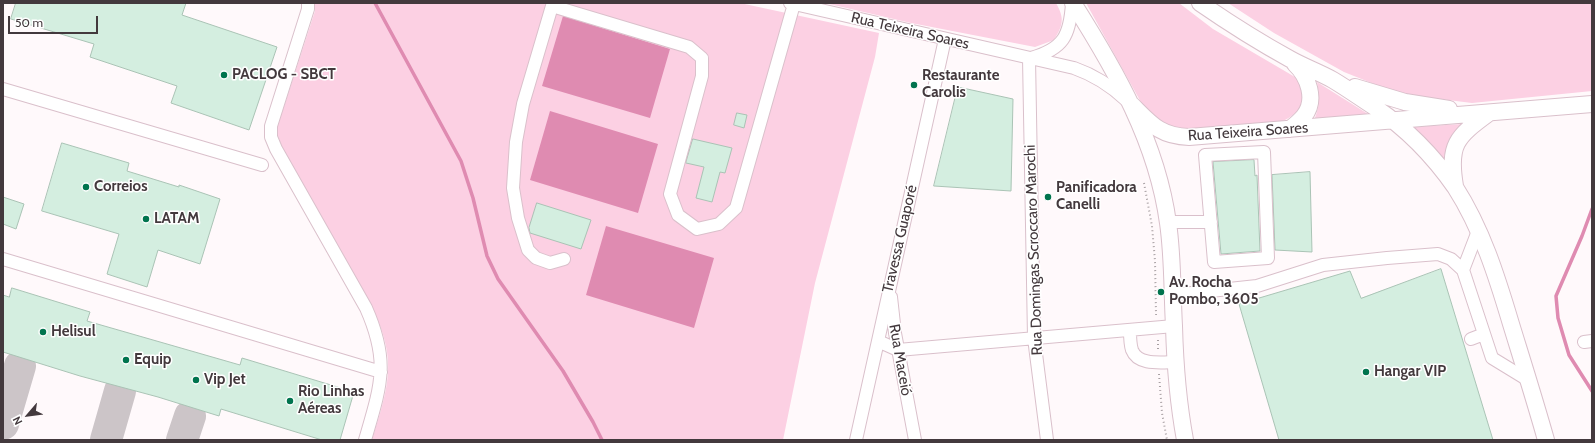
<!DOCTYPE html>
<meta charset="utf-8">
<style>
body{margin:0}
#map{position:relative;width:1595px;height:443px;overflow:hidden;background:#fff9fb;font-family:Cabin,sans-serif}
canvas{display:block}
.frame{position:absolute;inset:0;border:4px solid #43393d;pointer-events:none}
.north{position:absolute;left:8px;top:395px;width:40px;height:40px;-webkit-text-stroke:3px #fff;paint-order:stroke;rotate:242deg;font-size:11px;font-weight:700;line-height:16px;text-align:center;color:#43393d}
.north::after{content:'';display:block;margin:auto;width:14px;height:18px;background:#43393d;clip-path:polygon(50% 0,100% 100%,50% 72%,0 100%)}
.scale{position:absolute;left:8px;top:16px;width:90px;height:18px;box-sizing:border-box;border:2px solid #43393d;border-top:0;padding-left:5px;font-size:12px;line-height:14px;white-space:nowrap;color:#43393d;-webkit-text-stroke:3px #fff;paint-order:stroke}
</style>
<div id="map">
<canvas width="1595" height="443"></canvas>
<div class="frame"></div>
<div class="north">N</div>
<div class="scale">50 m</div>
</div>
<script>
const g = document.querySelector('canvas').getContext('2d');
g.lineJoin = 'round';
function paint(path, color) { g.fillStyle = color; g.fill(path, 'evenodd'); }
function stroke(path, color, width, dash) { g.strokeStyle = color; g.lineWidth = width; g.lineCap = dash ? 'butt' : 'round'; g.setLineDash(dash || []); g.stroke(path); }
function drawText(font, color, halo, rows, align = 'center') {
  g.font = font + ' Cabin,sans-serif'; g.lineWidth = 3; g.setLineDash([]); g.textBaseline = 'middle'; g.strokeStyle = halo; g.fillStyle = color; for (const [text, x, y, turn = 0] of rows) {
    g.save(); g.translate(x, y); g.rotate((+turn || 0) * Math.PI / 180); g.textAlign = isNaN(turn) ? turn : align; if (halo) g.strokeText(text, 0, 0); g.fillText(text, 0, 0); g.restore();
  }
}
paint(new Path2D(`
 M315,3h425l139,30 -4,24 -60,226 -32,157h-411c16,-53 26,-78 1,-131l-91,-162 -4,-11 -1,-8 38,-117z
 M825,3h231c9,16 7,22 -2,37l-19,7 -124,-24z
 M1086,3h93l34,26 82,48c17,21 5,39 -18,46l-107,9 -27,-26z
 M1228,3h364v88l-120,12 -48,-6 -35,-7 -45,-18 -70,-39z
 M1317,82l51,32 2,4 -57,4c7,-14 7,-25 4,-40z
 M1462,124c-11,11 -16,20 -18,36l-31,-33z`), '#fcd0e3');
paint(new Path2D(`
 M563,16l107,33 -20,69 -108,-32z
 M550,111l108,33 -20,69 -108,-33z
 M606,226l108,32 -20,70 -108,-33z`), '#df8bb1');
stroke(new Path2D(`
 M375,3l86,158 12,37 14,58 11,23 65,92 30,51 9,18
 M1592,209l-10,27 -26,60 2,22 11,37 23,36`), '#df8bb1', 3.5);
stroke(new Path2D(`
 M3,424l17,-58
 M106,440l14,-49
 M182,440l8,-24`), '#ccc5c8', 32);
const building = new Path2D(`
 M16,3h170l-4,12 95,32 -28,83 -78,-27 6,-17 -87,-29 4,-13 -83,-25z
 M958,87l55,12 -2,92 -77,-5z
 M737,113l10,2 -3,13 -10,-3z
 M693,139l39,9 -7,25 -5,-1 -8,30 -16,-4 8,-31 -18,-4z
 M62,143l67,20 -2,8 52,16v-2l41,14 -20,65 -42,-14 -11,37 -40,-13 12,-40 -77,-23z
 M1254,160l1,16 2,-1 3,76 -39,3 -8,-92z
 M1310,172l2,80 -37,-2 -3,-75z
 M3,197l21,7 -8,25 -13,-5z
 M537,203l54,17 -10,29 -51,-16 -1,-5z
 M1441,269l52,171h-214l-40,-136 111,-33 11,27z
 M12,288l78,24 -3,9 153,44 2,-7 112,34 -14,48h-18l-101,-31 -2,7 -61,-19 -78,-21 -77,-24v-57l6,2z`);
paint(building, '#d4eee0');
stroke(building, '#aac3b5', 1);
const minor = new Path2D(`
 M308,3v6l-37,117v11l5,12 90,159c24,54 15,77 -1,132
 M790,3l284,65c20,7 36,17 52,32
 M1029,58l5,280 13,102
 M1031,58c32,-9 39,-22 41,-55
 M3,89l259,76
 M1264,152l4,106 -54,4 -9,-107z
 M1168,222h43
 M1478,231l-15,39 29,88 36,22
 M3,259l378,113
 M564,259l-14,4 -14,-5 -8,-8 -10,-32 -5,-30 3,-46 7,-38 29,-98 137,41 13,11v18l-32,118 8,21 19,14 22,-5 17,-16 58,-204
 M1173,295l84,-9 66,-21 64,-7 51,-4 13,5 12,11
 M891,297l4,36 20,107
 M1130,330c0,6 0,14 2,20 6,16 30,12 44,12
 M1471,339l13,-5
 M878,341l20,9 276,-24
 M1584,342l8,-1
 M856,440l89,-401`);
const major = new Path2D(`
 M1073,3c43,68 84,139 95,220 5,34 4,68 6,103 1,38 4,76 11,114
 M1200,3c29,20 59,39 90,56 14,8 29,13 43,21 15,9 29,19 43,28 31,21 58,49 79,79 27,42 42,90 56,137 12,39 24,77 35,116
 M1355,87l50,15 44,7
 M1132,105c19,19 28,31 57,32l403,-33
 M1290,129c5,-4 10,-8 14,-13 13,-16 4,-40 -9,-52
 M1455,186c-7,-41 1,-49 34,-73`);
stroke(minor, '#dac0cb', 14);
stroke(major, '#dac0cb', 18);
stroke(new Path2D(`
 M1144,183l8,43 3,35 1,54
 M1158,340v11
 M1159,374l3,39 5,27`), '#a8a0a3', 2, [1, 3]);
stroke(minor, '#fff', 12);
stroke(major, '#fff', 16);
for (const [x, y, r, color] of [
 [224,75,4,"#00744e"],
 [914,85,4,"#00744e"],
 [86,187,4,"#00744e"],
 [1048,197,4,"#00744e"],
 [146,219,4,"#00744e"],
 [1161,292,4,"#00744e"],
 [43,332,4,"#00744e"],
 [126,360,4,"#00744e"],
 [1366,372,4,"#00744e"],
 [196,380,4,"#00744e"],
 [290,401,4,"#00744e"]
]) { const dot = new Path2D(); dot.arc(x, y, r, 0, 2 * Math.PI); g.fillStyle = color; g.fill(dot); stroke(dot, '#fff', 1.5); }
drawText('15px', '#43393d', '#fff', [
 ["Rua Teixeira Soares",910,31,13],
 ["Rua Teixeira Soares",1248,132,-4],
 ["Travessa Guaporé",900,239,-77],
 ["Rua Domingas Scroccaro Marochi",1034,250,-92],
 ["Rua Maceió",900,360,80]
]);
drawText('bold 15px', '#43393d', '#fff', [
 ["PACLOG - SBCT",232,75],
 ["Restaurante",922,76],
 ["Carolis",922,93],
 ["Correios",94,187],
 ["Panificadora",1056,188],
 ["Canelli",1056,205],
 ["LATAM",154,219],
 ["Av. Rocha",1169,283],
 ["Pombo, 3605",1169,300],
 ["Helisul",51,332],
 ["Equip",134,360],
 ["Hangar VIP",1374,372],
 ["Vip Jet",204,380],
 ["Rio Linhas",298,392],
 ["Aéreas",298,409]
], 'left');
</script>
